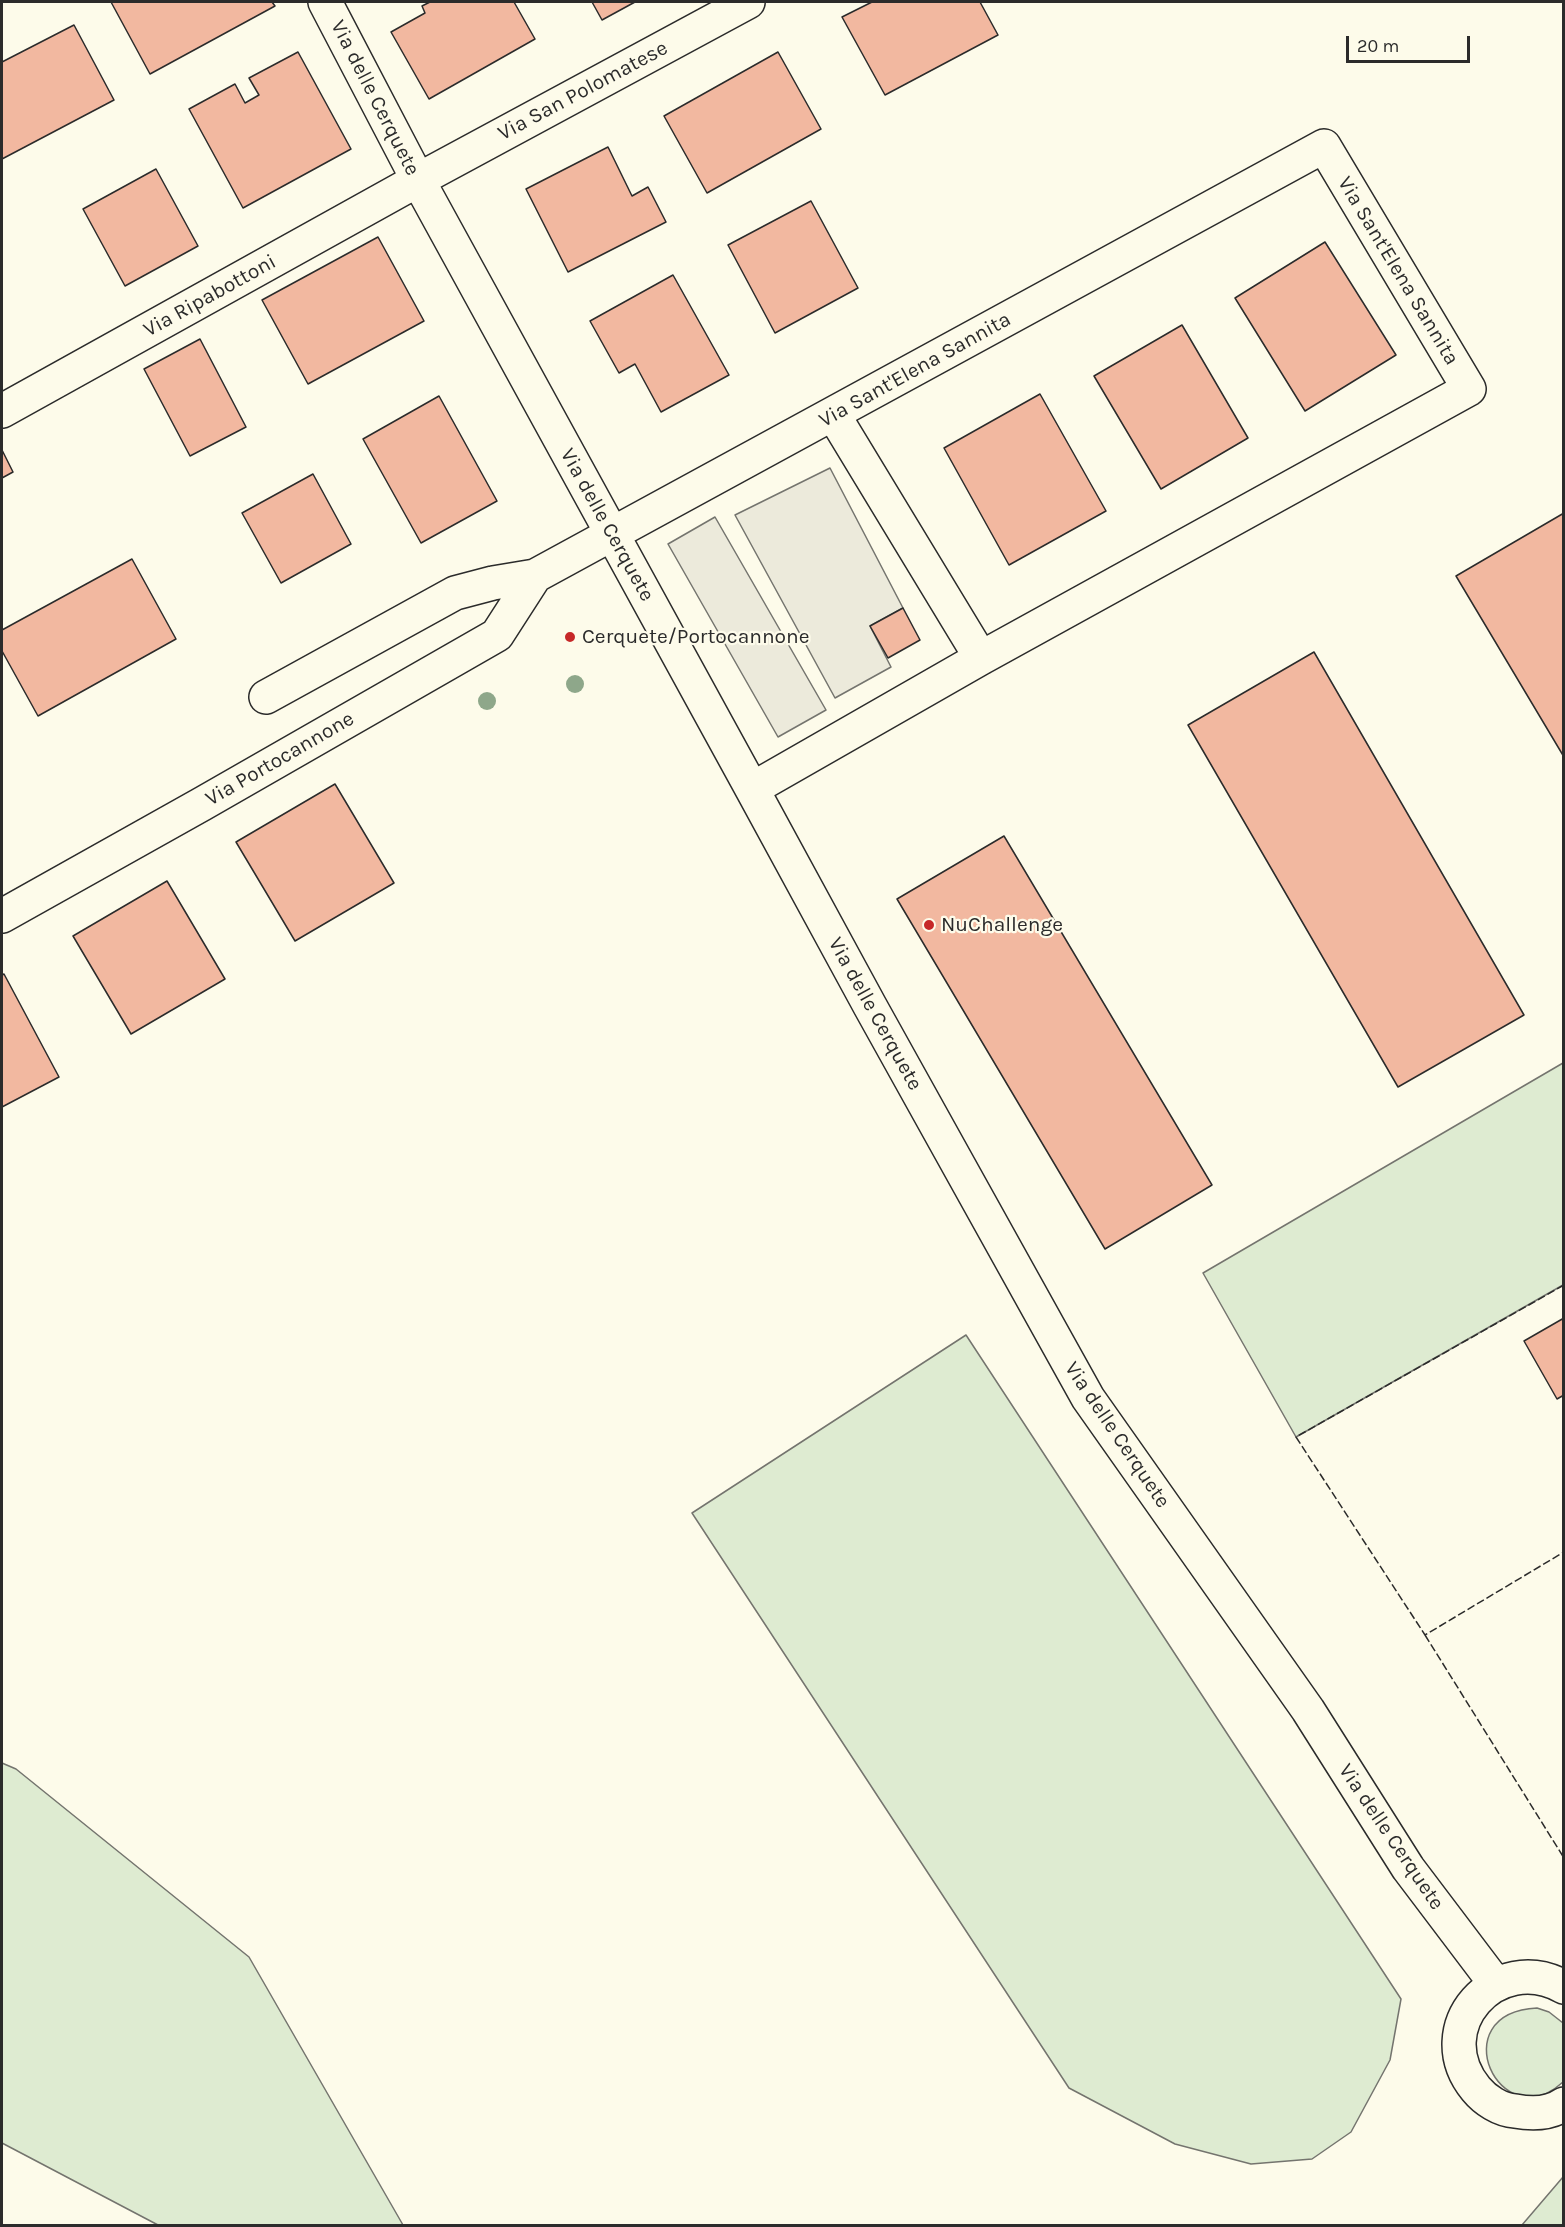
<!DOCTYPE html>
<style>
body{margin:0}
#map{position:relative;width:1565px;height:2227px;overflow:hidden;background:#fdfbea;font-family:Karla,sans-serif}
canvas{display:block}
.frame{position:absolute;inset:0;border:3px solid #2b2b2b;pointer-events:none}
.scale{position:absolute;left:1346px;top:36px;width:124px;height:27px;box-sizing:border-box;border:3px solid #2b2b2b;border-top:0;padding-left:8px;font-size:18px;line-height:21px;white-space:nowrap;color:#2b2b2b;-webkit-text-stroke:4px #fdfbea;paint-order:stroke}
</style>
<div id="map">
<canvas width="1565" height="2227"></canvas>
<div class="frame"></div>
<div class="scale">20 m</div>
</div>
<script>
const g = document.querySelector('canvas').getContext('2d');
g.lineJoin = 'round';
function paint(path, color) { g.fillStyle = color; g.fill(path, 'evenodd'); }
function stroke(path, color, width, dash) { g.strokeStyle = color; g.lineWidth = width; g.lineCap = dash ? 'butt' : 'round'; g.setLineDash(dash || []); g.stroke(path); }
function drawText(font, color, halo, rows, align = 'center') {
  g.font = font + ' Karla,sans-serif'; g.lineWidth = 4.5; g.setLineDash([]); g.textBaseline = 'middle'; g.strokeStyle = halo; g.fillStyle = color; for (const [text, x, y, turn = 0] of rows) {
    g.save(); g.translate(x, y); g.rotate((+turn || 0) * Math.PI / 180); g.textAlign = isNaN(turn) ? turn : align; if (halo) g.strokeText(text, 0, 0); g.fillText(text, 0, 0); g.restore();
  }
}
const green = new Path2D(`
 M1563,1063v222l-267,152 -93,-164z
 M966,1335l435,664 -11,61 -39,72 -39,27 -61,5 -76,-20 -106,-56 -377,-575z
 M2,1763l14,6 233,188 154,268h-245l-156,-82z
 M1537,2008l12,4 14,11v59c-63,58 -122,-69 -26,-74z
 M1563,2177v48h-41z`);
paint(green, '#deebd1');
stroke(green, '#74746e', 1.5);
const parking = new Path2D(`
 M830,468l73,140 -33,18 21,41 -56,31 -100,-183z
 M715,517l111,193 -48,27 -110,-193z`);
paint(parking, '#eceadb');
stroke(parking, '#74746e', 1.5);
const building = new Path2D(`
 M111,2h161l3,4 -125,68z
 M430,2h84l21,37 -106,60 -38,-67 34,-19 -3,-7z
 M592,2h43l-33,18z
 M872,2h108l18,33 -113,60 -43,-78z
 M74,25l40,75 -112,59v-97z
 M298,52l53,97 -108,59 -54,-99 46,-25 10,19 14,-8 -10,-17z
 M778,52l43,77 -114,64 -43,-77z
 M608,147l24,49 16,-9 18,35 -98,50 -42,-83z
 M156,169l42,77 -73,40 -42,-77z
 M811,201l47,87 -83,45 -47,-88z
 M378,237l46,84 -116,63 -46,-84z
 M1325,242l71,113 -91,56 -70,-113z
 M673,275l56,100 -68,37 -26,-48 -16,9 -29,-52z
 M1182,325l66,113 -87,51 -67,-113z
 M200,339l46,88 -56,29 -46,-87z
 M1040,394l66,117 -97,54 -65,-117z
 M439,396l58,105 -76,42 -58,-104z
 M2,450l11,22 -11,6z
 M313,474l38,70 -70,39 -39,-70z
 M1564,513v244l-108,-181z
 M132,559l44,80 -138,77 -36,-65v-21z
 M903,608l17,32 -32,18 -18,-32z
 M1314,652l210,363 -126,72 -210,-362z
 M335,784l59,99 -99,58 -59,-99z
 M1004,836l208,349 -107,64 -208,-350z
 M167,881l58,98 -94,55 -58,-98z
 M4,974l55,103 -57,30v-132z
 M1564,1318v77l-7,4 -33,-58z`);
paint(building, '#f2b8a0');
stroke(building, '#2b2b2b', 1.5);
const minor = new Path2D(`
 M325,2l93,178 334,609 118,217 218,392 220,312 100,158 87,115
 M2,411l416,-231 330,-178
 M833,414l148,244
 M266,697l189,-104 38,-10 42,-7
 M2,916l200,-112 295,-169 38,-59 789,-430 145,243 -488,269 -229,131
 M1564,1987c-68,-38 -138,41 -88,102 9,11 24,21 39,22 16,3 35,3 49,-7`);
stroke(minor, '#2b2b2b', 36);
stroke(minor, '#fdfbea', 33);
stroke(new Path2D(`
 M1564,1285l-268,152 129,198 139,-83
 M1425,1635l139,223`), '#2b2b2b', 1.5, [8, 3]);
g.fillStyle = '#8ea78a';
for (const [x, y] of [
 [575,684],
 [487,701]
]) { g.beginPath(); g.arc(x, y, 9, 0, 2 * Math.PI); g.fill(); }
for (const [x, y, r, color] of [
 [570,637,6,"#c62828"],
 [929,925,6,"#c62828"]
]) { const dot = new Path2D(); dot.arc(x, y, r, 0, 2 * Math.PI); g.fillStyle = color; g.fill(dot); stroke(dot, '#fdfbea', 2); }
drawText('21px', '#2b2b2b', '#fdfbea', [
 ["Via San Polomatese",583,91,-28],
 ["Via delle Cerquete",375,98,63],
 ["Via Sant'Elena Sannita",1398,271,59],
 ["Via Ripabottoni",210,296,-29],
 ["Via Sant'Elena Sannita",915,370,-29],
 ["Via delle Cerquete",607,525,61],
 ["Via Portocannone",280,759,-30],
 ["Via delle Cerquete",875,1014,61],
 ["Via delle Cerquete",1117,1435,56],
 ["Via delle Cerquete",1391,1837,56]
]);
drawText('21px', '#2b2b2b', '#fdfbea', [
 ["Cerquete/Portocannone",582,637],
 ["NuChallenge",941,925]
], 'left');
</script>
